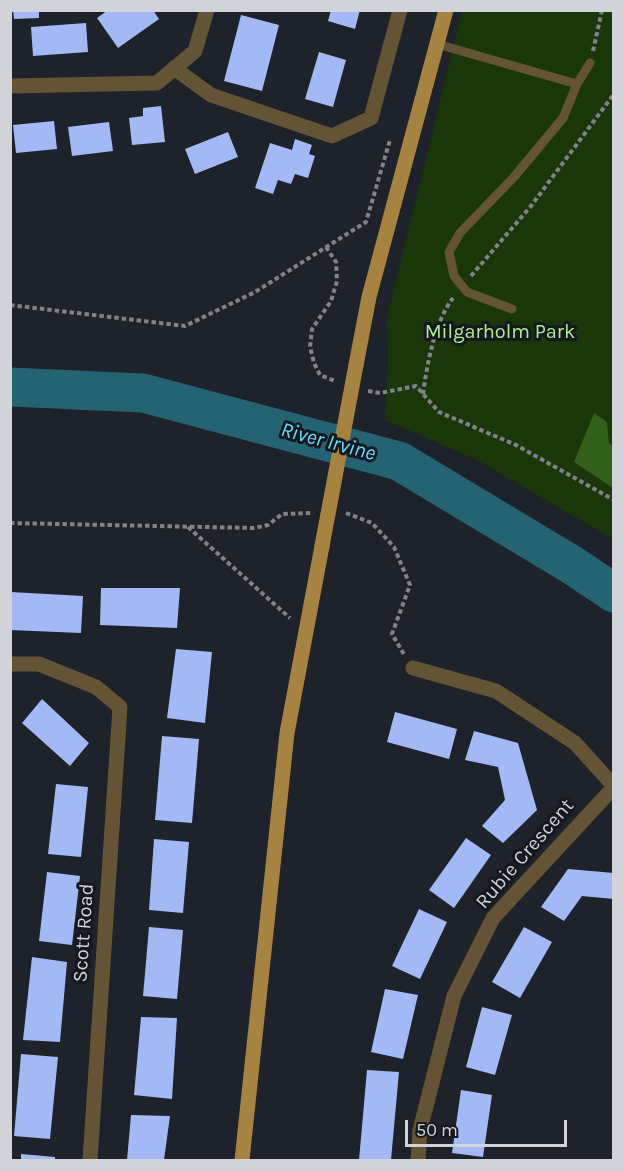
<!DOCTYPE html>
<style>
body{margin:0}
#map{position:relative;width:624px;height:1171px;overflow:hidden;background:#1e222a;font-family:Karla,sans-serif}
canvas{display:block}
.frame{position:absolute;inset:0;border:12px solid #d1d3d8;pointer-events:none}
.scale{position:absolute;left:405px;top:1120px;width:162px;height:27px;box-sizing:border-box;border:3px solid #d1d3d8;border-top:0;padding-left:8px;font-size:18px;line-height:21px;white-space:nowrap;color:#d1d3d8;-webkit-text-stroke:4px #151820;paint-order:stroke}
</style>
<div id="map">
<canvas width="624" height="1171"></canvas>
<div class="frame"></div>
<div class="scale">50 m</div>
</div>
<script>
const g = document.querySelector('canvas').getContext('2d');
g.lineJoin = 'round';
function paint(path, color) { g.fillStyle = color; g.fill(path, 'evenodd'); }
function stroke(path, color, width, dash) { g.strokeStyle = color; g.lineWidth = width; g.lineCap = dash ? 'butt' : 'round'; g.setLineDash(dash || []); g.stroke(path); }
function drawText(font, color, halo, rows, align = 'center') {
  g.font = font + ' Karla,sans-serif'; g.lineWidth = 6; g.setLineDash([]); g.textBaseline = 'middle'; g.strokeStyle = halo; g.fillStyle = color; for (const [text, x, y, turn = 0] of rows) {
    g.save(); g.translate(x, y); g.rotate((+turn || 0) * Math.PI / 180); g.textAlign = isNaN(turn) ? turn : align; if (halo) g.strokeText(text, 0, 0); g.fillText(text, 0, 0); g.restore();
  }
}
paint(new Path2D(`
 M462,11h151v528l-136,-79 -92,-40 3,-59 -1,-43z`), '#193708');
paint(new Path2D(`
 M594,413l13,9 2,21 4,3v42l-39,-26z`), '#325f19');
stroke(new Path2D(`
 M10,387l133,6 256,68 173,104 42,28`), '#246371', 39);
paint(new Path2D(`
 M13,10h26v8l-25,1z
 M108,10h45l6,9 -41,29 -21,-30z
 M331,10h29l-5,19 -27,-8z
 M241,15l38,10 -17,66 -38,-10z
 M86,23l2,29 -55,4 -2,-29z
 M319,52l27,8 -13,47 -28,-8z
 M161,106l4,36 -33,3 -3,-27 14,-2v-8z
 M54,121l3,28 -41,4 -3,-28z
 M109,122l4,29 -41,5 -4,-29z
 M228,132l10,25 -43,17 -10,-25z
 M295,139l17,6 -3,9 6,2 -7,22 -13,-4 -4,10 -13,-4 -5,14 -18,-6 15,-45 22,7z
 M101,588h79l-3,40 -77,-3z
 M11,592l72,4 -2,37 -71,-3z
 M176,649l36,3 -7,71 -38,-5z
 M42,699l47,44 -19,23 -48,-43z
 M395,712l62,17 -8,30 -62,-17z
 M474,731l44,12 19,67 -34,33 -21,-17 23,-26 -7,-33 -33,-7z
 M162,736l37,3 -7,84 -37,-3z
 M56,784l32,3 -7,70 -33,-3z
 M466,838l25,17 -37,53 -25,-18z
 M154,839l35,3 -6,71 -34,-3z
 M568,869l46,4v26l-32,-3 -18,25 -23,-14z
 M47,872l33,4 -8,69 -33,-4z
 M419,909l28,13 -27,57 -28,-13z
 M149,927l34,3 -6,69 -34,-3z
 M524,927l28,15 -32,56 -28,-16z
 M32,957l35,5 -7,80 -37,-2z
 M385,989l33,6 -15,64 -32,-7z
 M482,1007l30,8 -17,60 -29,-8z
 M141,1017l36,1 -5,81 -38,-4z
 M21,1054l37,3 -8,82 -36,-3z
 M367,1070l32,2 -8,88h-32z
 M461,1090l31,5 -9,62 -31,-4z
 M131,1115l39,1 -6,44h-37z
 M21,1154l34,3v3h-34z`), '#a2b9f5');
stroke(new Path2D(`
 M593,51l9,-41
 M326,247l10,15 1,19 -6,20 -19,28 -2,18 4,16 6,12 15,6
 M471,276l60,-70 83,-112
 M10,305l175,21 70,-34 111,-70 24,-82
 M368,391l12,2 36,-7 23,26 77,33 98,55
 M423,394c4,-30 12,-73 30,-96
 M346,513l26,10 22,24 16,38 -18,49 13,22
 M10,523l244,5 14,-3 14,-11 30,-1
 M188,527l102,91`), '#7f8289', 4, [4.5, 3]);
stroke(new Path2D(`
 M437,44l140,40
 M512,309l-45,-17 -13,-16 -5,-24 11,-19 54,-56 49,-59 14,-34 13,-21`), '#645335', 9);
stroke(new Path2D(`
 M174,68l37,27 121,41 39,-18 29,-108
 M10,86l147,-3 38,-32 12,-41
 M10,664h29l57,23 24,20 -30,453
 M413,668l83,23 79,52 39,43
 M418,1160l2,-30 34,-134 39,-78 121,-131`), '#645335', 15);
stroke(new Path2D(`
 M356,365l13,-68 77,-287
 M242,1160l45,-427 35,-187`), '#a68340', 15);
stroke(new Path2D(`
 M322,546l34,-181`), '#a68340', 15);
drawText('20px', '#adef90', '#151820', [
 ["Milgarholm Park",500,332]
]);
drawText('20px', '#d1d3d8', '#151820', [
 ["Rubie Crescent",525,854,-49],
 ["Scott Road",84,933,-86]
]);
drawText('italic 21px', '#67dffb', '#151820', [
 ["River Irvine",328,442,15]
]);
</script>
